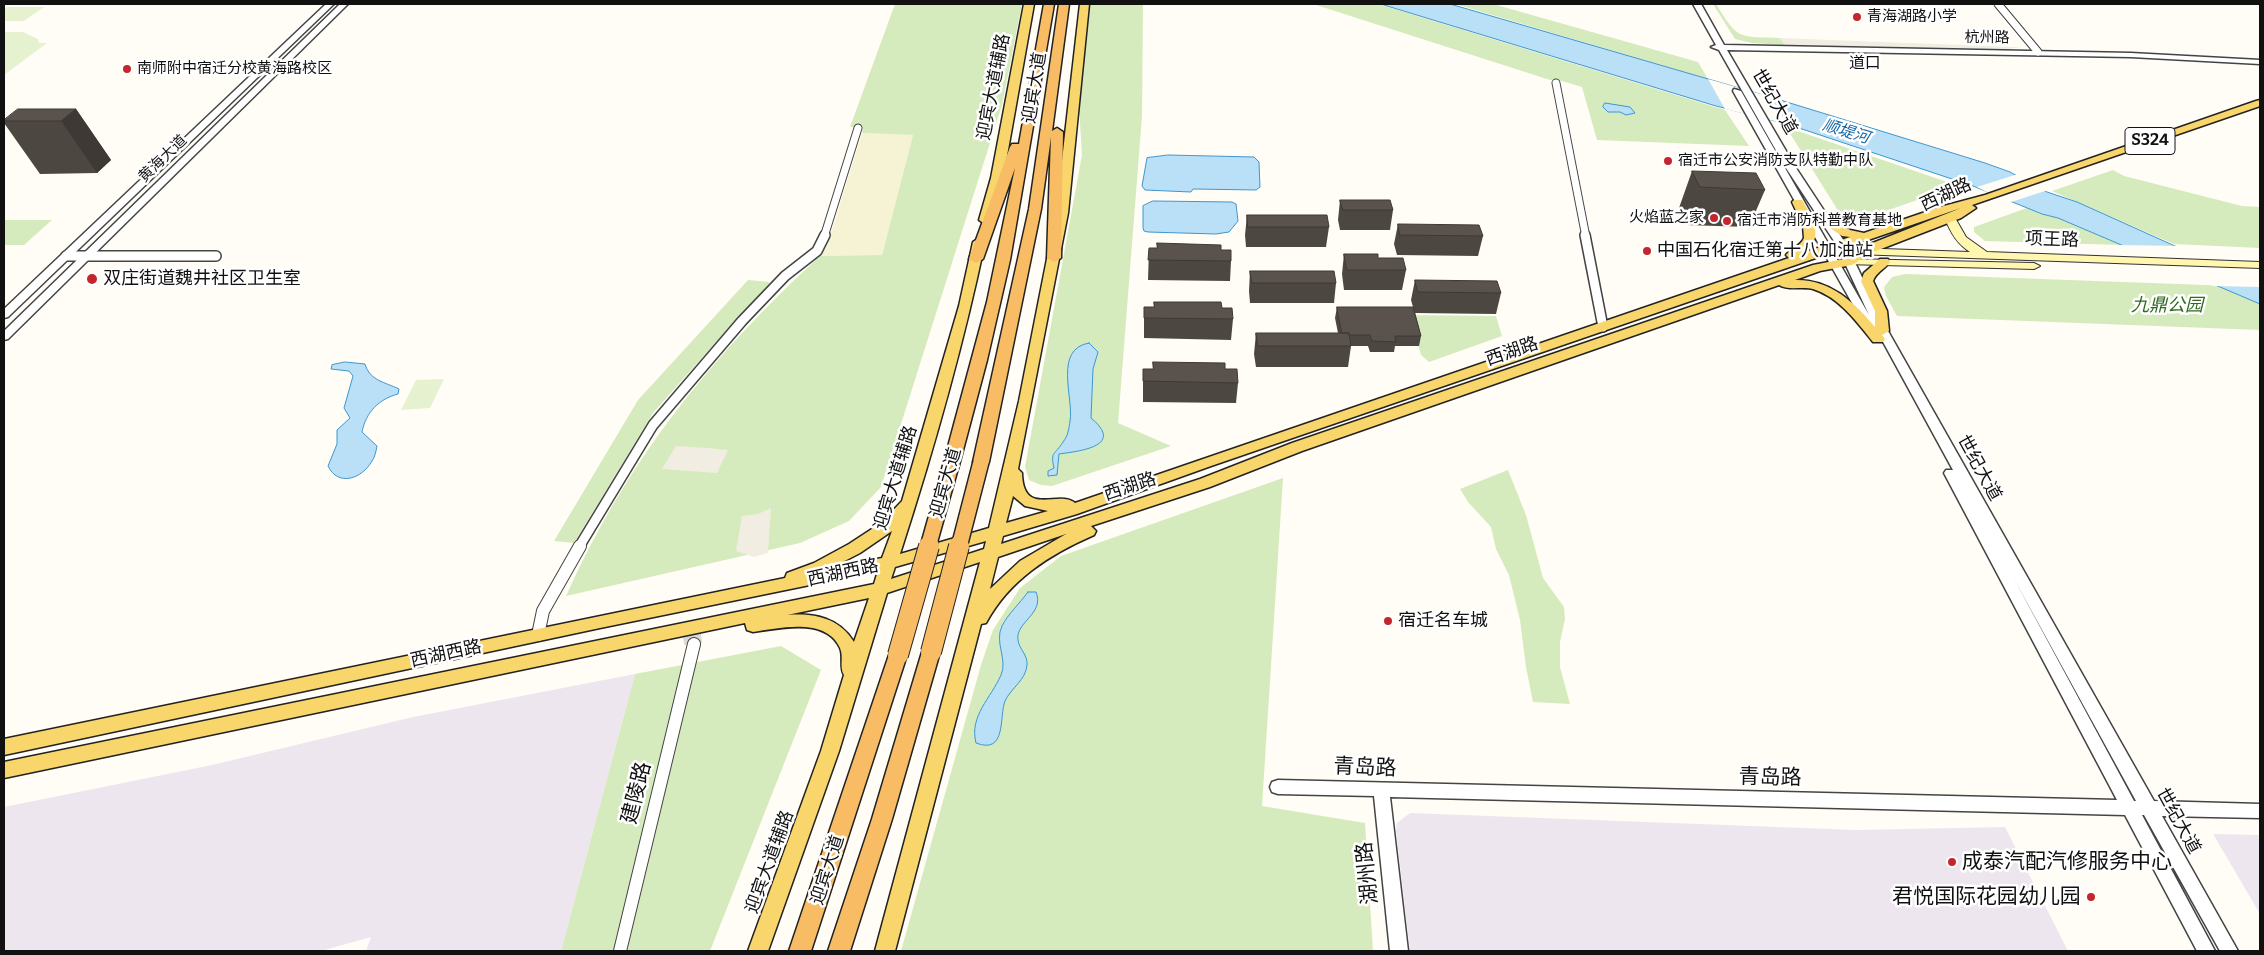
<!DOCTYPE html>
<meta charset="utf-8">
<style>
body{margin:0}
#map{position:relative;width:2264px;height:955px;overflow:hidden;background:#fffdf5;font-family:Bitter,serif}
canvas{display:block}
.frame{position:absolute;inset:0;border:5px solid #111;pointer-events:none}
</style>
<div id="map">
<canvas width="2264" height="955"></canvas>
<div class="frame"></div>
</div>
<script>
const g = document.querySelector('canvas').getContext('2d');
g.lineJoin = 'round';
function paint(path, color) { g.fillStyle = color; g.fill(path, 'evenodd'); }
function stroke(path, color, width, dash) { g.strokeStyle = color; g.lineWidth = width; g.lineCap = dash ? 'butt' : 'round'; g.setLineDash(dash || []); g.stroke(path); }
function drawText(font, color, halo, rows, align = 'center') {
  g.font = font + ' Bitter,"Noto Sans SC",serif'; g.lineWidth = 5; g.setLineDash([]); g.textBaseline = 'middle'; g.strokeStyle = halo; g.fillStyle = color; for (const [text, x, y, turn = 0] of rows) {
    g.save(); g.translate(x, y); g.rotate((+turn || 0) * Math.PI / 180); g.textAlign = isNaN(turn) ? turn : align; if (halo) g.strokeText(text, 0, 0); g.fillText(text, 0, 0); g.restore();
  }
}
paint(new Path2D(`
 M635,674l-74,277h-195l5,-14 -50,14h-317v-144l208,-42 201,-48z
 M1410,813l446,17 149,-3 63,124h-658l-14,-120 1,-8z
 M2213,834l47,1v79z`), '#eee6ef');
paint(new Path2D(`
 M862,133l51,2 -31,120 -62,1 7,-10z`), '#f6f3d4');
paint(new Path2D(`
 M895,4h127l-20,101 -121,382 -32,34 -49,22 -234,53c61,-136 145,-240 254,-340l62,-1 31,-120 -51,-2 1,-5 -13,-1z
 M1080,4h63l-1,112 -24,307 53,23 -119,40 -11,-1 -12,-5 -4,-13 57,-312 -6,-95z
 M1313,4h65l347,106 24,36 -152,-6 -15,-53 -20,-6 -12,-1z
 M1455,4h38l205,58 10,17z
 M1713,4h3c23,37 22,32 64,34l5,7 -33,-2 -17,-4z
 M1786,127l164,56 10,5 -31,8 -67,23 -17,-4 -8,-6z
 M2113,170l11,6 118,30 18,1v41l-86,-4 -122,-53z
 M2027,208l15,6 16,4 64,27 -137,-4 -11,-9v-5z
 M4,220h48l-28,25h-20z
 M1905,274l355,13v43l-363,-14 -11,-20 -2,-9 8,-10z
 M748,280l21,2 -1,5 -37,38 -78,88 -79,130 -20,-2 84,-141z
 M1410,315l86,1 6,20 -73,26 -8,-7z
 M1508,470l18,45 17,63 21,29 1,12 -5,23v25l10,37 -37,-2 -7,-35 -6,-47 -11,-45 -13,-26 -5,-22 -23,-25 -8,-13z
 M1283,478l-21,328 103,17 8,128h-472l80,-286 12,-35 27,-42 41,-32z
 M781,646l40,24 -111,281h-149l74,-277z`), '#d5ebbd');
paint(new Path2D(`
 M7,7h37l-20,14h-20v-11z
 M4,32h19l15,7 1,4h8l-43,32z
 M444,379l-14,29 -29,2 15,-30z`), '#e6f2cf');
paint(new Path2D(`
 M1780,38l233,9h8l-12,2 -224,-4z
 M676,446l32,2 20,2 -11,23 -55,-4z
 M771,508l-3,45 -14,4 -18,-6 6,-35 16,-2z`), '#f1ede2');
const water = new Path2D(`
 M1381,4h69l327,95 208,64 25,9 37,20 30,10 98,44 85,31v27l-202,-86 -16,-4 -69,-28 -186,-62 -71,-18z
 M1605,103l25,4 5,6 -9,2 -6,-3h-12l-5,-5z
 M1168,155l86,2 5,5 1,25 -4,3 -63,-1 -2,3 -46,-2 -3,-4 5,-28z
 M1153,201l79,1 4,2 2,17 -9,11 -13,2 -68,-2 -4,-1 -1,-3v-22z
 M1089,343l9,9 -5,17 -2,49c34,28 -10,33 -32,36l-2,21 -9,1v-5l6,-3c-4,-17 1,-13 9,-26 5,-6 6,-14 7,-21 4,-23 -17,-72 19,-78z
 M345,362l20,2c5,17 20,18 34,25l-1,5c-19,5 -32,18 -36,38l15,14c-1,5 -2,11 -5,15 -10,18 -34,26 -44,5l9,-22v-14l13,-12 -6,-10 9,-32 -4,-5 -18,-2 1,-4z
 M1028,592h8c9,22 -21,30 -18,48 1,9 10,15 9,25 -1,15 -16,23 -22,36 -6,15 2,54 -29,42 -7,-27 15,-45 25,-68 7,-15 -7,-33 1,-49 6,-12 18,-23 26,-34z`);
paint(water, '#b9e0f7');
stroke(water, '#3f96cf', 1);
paint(new Path2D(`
 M1708,79l63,18 16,27 -62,-15z
 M2018,174l30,16 -40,13 -31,-16z
 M2116,245l67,1 77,28v13l-47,-1z`), '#fffdf5');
stroke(new Path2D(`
 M683,636l26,-4`), '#dbdad3', 18, [18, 9]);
const minorFar2 = new Path2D(`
 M1998,4l40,48
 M1556,83l30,154
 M824,237l34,-109`);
const minorFar1 = new Path2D(`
 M1585,235l18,92
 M66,256h150
 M579,547l74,-122 89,-104 43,-45 32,-25 8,-16`);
const minor = new Path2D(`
 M538,635l5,-24 37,-65
 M620,951l74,-307`);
const tertiary = new Path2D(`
 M326,4h8l-326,313 -4,1v-9z
 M340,4h8l-340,335 -4,1v-9z
 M1693,4h8l23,41 407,8 129,7v4l-129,-7 -404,-7 69,118 50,76 42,87 266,470 106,3v14l-98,-2 76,135h-18l-76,-136h-2l73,136h-18l-72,-136 -735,-18 18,154h-18l-16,-155 -96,-2 -6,-2 -2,-5 2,-5 6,-2 839,20 -173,-327 2,-3h7l-77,-141 -5,2 -5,-3 -133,-237 1,-2 7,2 128,224 -33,-71 -50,-76 -67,-118 -8,-3 5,-2zM2013,577l123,224h-2z`);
const secondary = new Path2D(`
 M1950,215l4,1 12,21 21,15 273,10v6l-435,-15 -6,-3 6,-3 145,5c-13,-8 -20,-20 -25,-34z
 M1848,259l186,4 6,3 -6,3 -190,-5 -2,-2 2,-2z`);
const primary = new Path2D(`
 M1024,4h10l-31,174 -12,42 -6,4 -6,-4 12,-42z
 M1080,4h9l-21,209 -50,256 4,4c1,45 37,16 53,30l714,-245 -3,-3c5,-7 14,-8 18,-17l-1,-12 -11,-24 2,-2h8c11,18 22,36 4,52l44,-15 -8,-1 -21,-14 -2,-3 2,-3h8l21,14 14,3 76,-26 45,-12 271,-94 4,-1v6l-288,99 4,3 -15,10 -93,36 -16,11 -32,6 -25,9c35,-1 59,22 80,47v-16l-14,-30 3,-8 16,-14h8l2,3c-5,7 -14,10 -17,19l14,30 2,20 -7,4 3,4 -2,3h-10c-16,-20 -34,-45 -60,-53 -11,-3 -25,2 -34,-4l-477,166 -92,36 -119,39 5,5 -2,4c-44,19 -85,45 -108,88l-5,1 -86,327h-20l105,-389 -93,31 -48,158 -71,200h-20l73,-200 23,-76c-5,-8 0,-18 -4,-27 -14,-31 -60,-20 -87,-16l-6,-2 -2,-7 -741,155v-16l870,-178 4,-13 -278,57 -596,127v-16l781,-161 2,-5 27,-10 35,-19 32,-21 21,-22 57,-195 14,-64 6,-4 6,4c-22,105 -52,210 -85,312l89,-26 30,-127 37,-188zM1961,208l-101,40 -16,11 -31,6 -521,178 -92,36 -199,65 2,-8 74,-22 134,-48zM1013,496l12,10 23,5 -42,12zM892,531l-10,27 -51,10 29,-15zM1066,534l-46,27 -30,28 8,-32zM986,541l-2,8 -93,30 4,-12zM869,598l-15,44c-15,-24 -39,-29 -67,-27z`);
const trunk = new Path2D(`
 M1044,4h10l-44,256 -23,100 -29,109 -2,4 -6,2 -6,-2 -2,-4 45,-167 28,-134 -32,91 -7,4 -7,-4 41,-112 2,-3h7z
 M1059,4h10l-17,127 5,-3 6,4 -2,126 -7,4 -7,-4 4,-121 -10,72 -52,253 -2,4 -6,2 -6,-2 -2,-4 56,-253z
 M931,645l7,2 2,5 -48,167 -42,132h-22l44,-132 50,-167 2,-5z
 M898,647l7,3 2,5 -96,296h-22l100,-296 2,-5z`);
stroke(minorFar2, '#444', 9);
stroke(minorFar1, '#444', 12);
stroke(minor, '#444', 14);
stroke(tertiary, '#444', 3);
stroke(secondary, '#333', 2);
stroke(primary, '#222', 3);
stroke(trunk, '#222', 3);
stroke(minorFar2, '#fff', 7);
stroke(minorFar1, '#fff', 9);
stroke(minor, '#fff', 12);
paint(tertiary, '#fff');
paint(secondary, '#fff6b0');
paint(primary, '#f9d66b');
paint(trunk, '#f7bc64');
const trunkBridgeFar1 = new Path2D(`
 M928,547l22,-78
 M959,547l22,-85`);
const trunkBridge = new Path2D(`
 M931,652l28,-106
 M898,655l31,-109`);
stroke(trunkBridgeFar1, '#222', 18, []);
stroke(trunkBridge, '#222', 22, []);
stroke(trunkBridgeFar1, '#f7bc64', 15);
stroke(trunkBridge, '#f7bc64', 20);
paint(new Path2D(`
 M76,109l35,51 -14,13 -57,1 -36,-51v-3z
 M1692,171l73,19 -16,37 -63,-2 -7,-17z
 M1340,200l53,10 -3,20h-50l-2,-10z
 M1247,215l82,12 -3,20h-80l-1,-12z
 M1398,224l85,12 -5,20 -81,-1 -3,-11z
 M1149,248l72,2 10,11 -1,20 -82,-1z
 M1344,254l34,4 28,12 -4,20h-58l-2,-16z
 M1250,271l86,12 -2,20h-84l-1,-12z
 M1415,280l86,13 -5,21 -81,-1 6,23 -2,10h-24l-1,6h-24l-2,-6h-17l-3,21h-92l-2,-13 2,-21h82l-3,-15 2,-11h76l-2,-7z
 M1144,307l78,1 11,11 -2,21 -87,-2z
 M1143,369h82l13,14 -2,20 -93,-1z`), '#4d4742');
paint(new Path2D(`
 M76,109l35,51 -14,13 -36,-52z`), '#3f3936');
const building = new Path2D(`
 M18,109h58l-15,12h-57v-1z
 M1692,171l64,2 9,17 -65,-3z
 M1340,200h50l3,10h-50z
 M1247,215h80l2,12h-81z
 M1398,224l81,1 4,11 -83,-1z
 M1157,243l64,2v5h10v11l-83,-1 1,-12h8z
 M1344,254h34v4h25l3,12h-59z
 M1250,271h84l2,12h-84z
 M1415,280l82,1 4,12 -83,-1z
 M1154,302h67l1,6h10l1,11 -89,-1v-11h10z
 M1337,307h76l8,29h-26l1,6 -24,-1 -2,-6h-21v-2h-7z
 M1256,333h93l2,13h-93z
 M1153,362l72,1v6h12l1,14 -95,-2v-12h10z`);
paint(building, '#5a524d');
stroke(building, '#3f3936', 1);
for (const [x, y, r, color] of [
 [1857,17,5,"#c4262e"],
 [127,69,5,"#c4262e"],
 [1668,161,5,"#c4262e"],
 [1714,218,5,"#c4262e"],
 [1727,221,5,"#c4262e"],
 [1647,251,5,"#c4262e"],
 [92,279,6,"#c4262e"],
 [1388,621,5,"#c4262e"],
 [1952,862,5,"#c4262e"],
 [2091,897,5,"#c4262e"]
]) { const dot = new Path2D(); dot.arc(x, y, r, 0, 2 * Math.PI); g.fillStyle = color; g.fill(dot); stroke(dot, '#fff', 2); }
drawText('15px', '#111', '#fff', [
 ["青海湖路小学",1867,17],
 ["南师附中宿迁分校黄海路校区",137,69],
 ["宿迁市公安消防支队特勤中队",1678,161],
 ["火焰蓝之家",1704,218,"right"],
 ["宿迁市消防科普教育基地",1737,221]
], 'left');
drawText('15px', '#111', '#fff', [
 ["杭州路",1987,38,1],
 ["黄海大道",163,159,-44]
]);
drawText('16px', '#111', '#fff', [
 ["道口",1865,64]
]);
drawText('italic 16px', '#1768a6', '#fff', [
 ["顺堤河",1846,132,17]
]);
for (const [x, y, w] of [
 [2150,141,50]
]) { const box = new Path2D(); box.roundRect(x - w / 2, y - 13.5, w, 27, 4); g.fillStyle = '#fff'; g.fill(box); stroke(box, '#111', 1); }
drawText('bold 16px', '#111', null, [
 ["S324",2150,141]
]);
drawText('18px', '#111', '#fff', [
 ["迎宾大道辅路",994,87,-79],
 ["迎宾大道",1035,88,-81],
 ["世纪大道",1774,102,60],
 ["西湖路",1946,195,-25],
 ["项王路",2052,240,2],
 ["西湖路",1512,352,-19],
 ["世纪大道",1979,468,61],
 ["迎宾大道辅路",896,478,-73],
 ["迎宾大道",946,483,-74],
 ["西湖路",1130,487,-18],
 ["西湖西路",843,573,-12],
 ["西湖西路",446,654,-12],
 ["世纪大道",2178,821,61],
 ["迎宾大道辅路",770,862,-70],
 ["迎宾大道",828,870,-72]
]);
drawText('18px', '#111', '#fff', [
 ["中国石化宿迁第十八加油站",1657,251],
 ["双庄街道魏井社区卫生室",103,279],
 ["宿迁名车城",1398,621]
], 'left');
drawText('italic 18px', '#2f6b1f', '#fff', [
 ["九鼎公园",2167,306]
]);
drawText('21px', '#111', '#fff', [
 ["青岛路",1365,768,2],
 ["青岛路",1770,778,1],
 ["建陵路",637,793,-76],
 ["湖州路",1368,873,-96]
]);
drawText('21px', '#111', '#fff', [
 ["成泰汽配汽修服务中心",1962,862],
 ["君悦国际花园幼儿园",2081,897,"right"]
], 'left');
</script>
